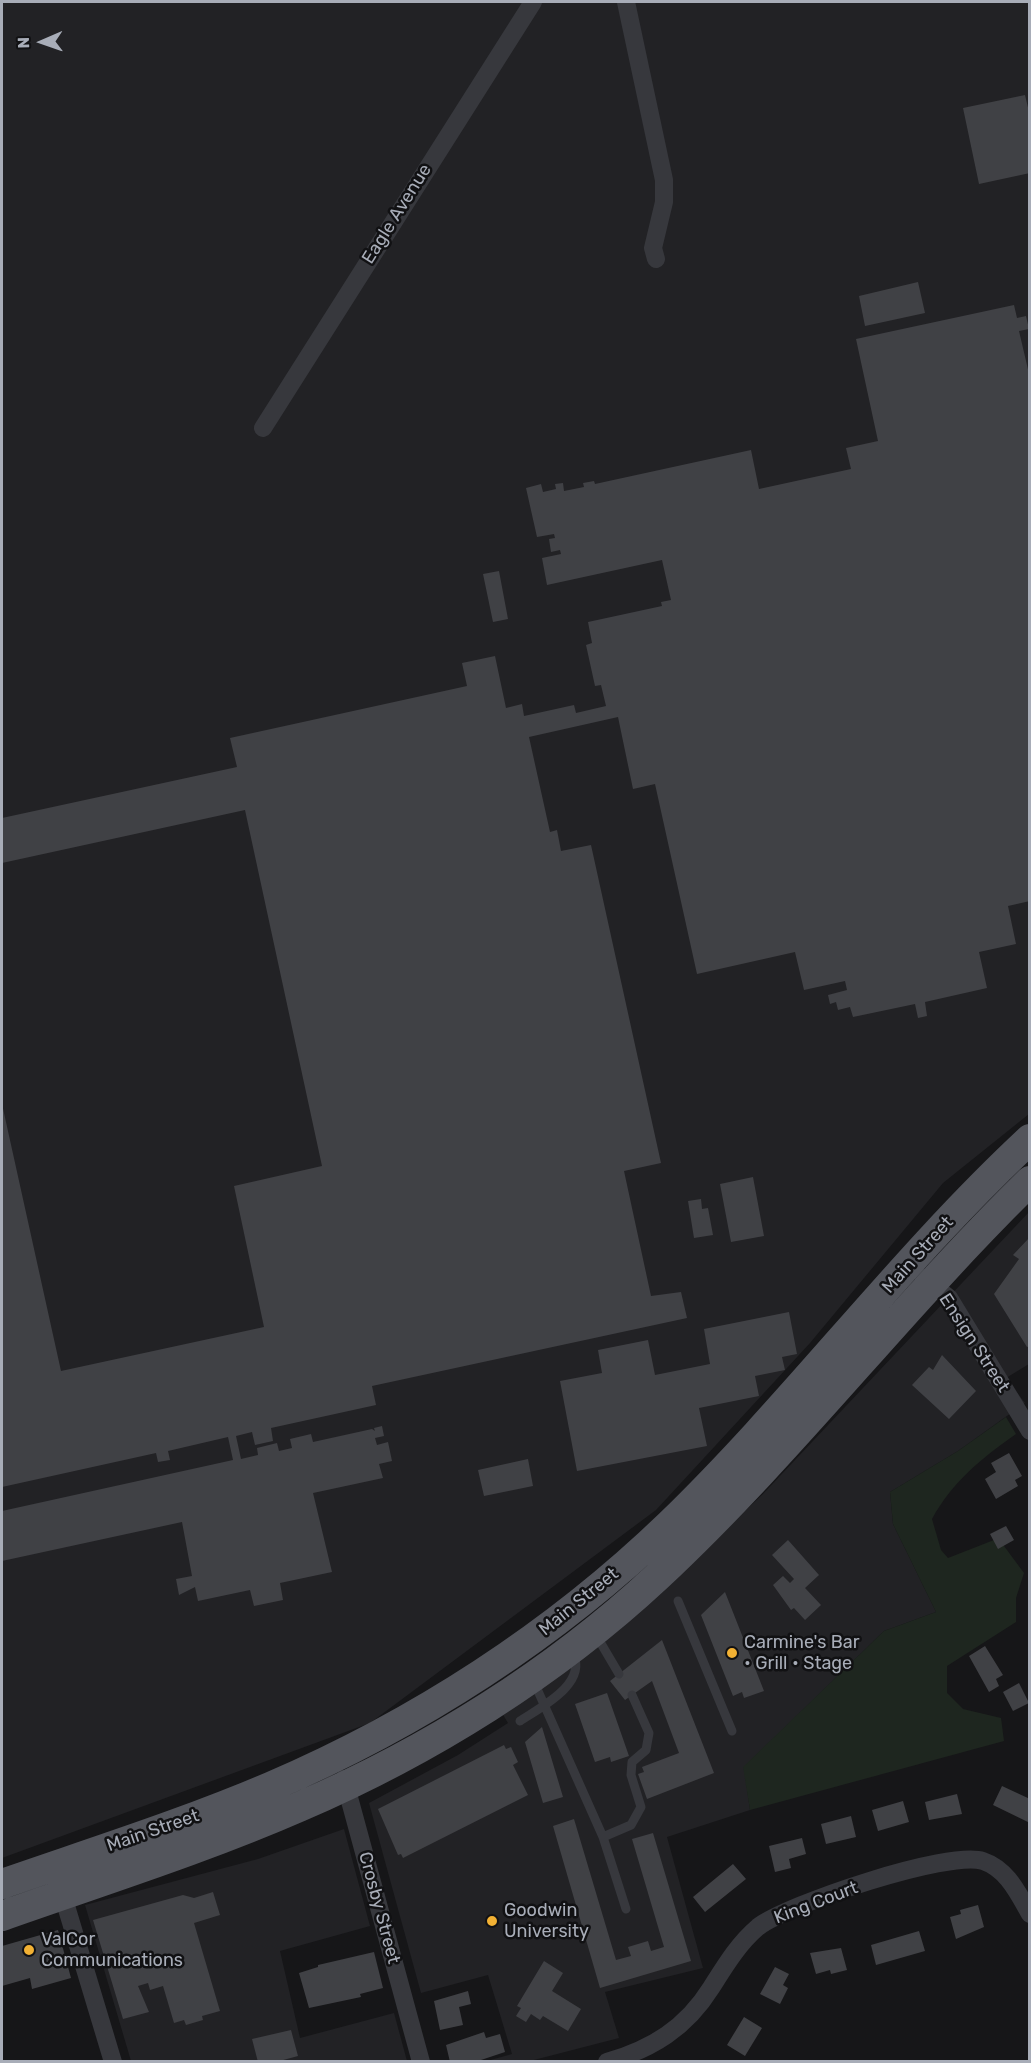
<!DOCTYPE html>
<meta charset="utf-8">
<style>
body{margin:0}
#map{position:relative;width:1031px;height:2063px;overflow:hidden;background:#161618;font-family:Rubik,sans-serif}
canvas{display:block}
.frame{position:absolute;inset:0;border:3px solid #a8adb8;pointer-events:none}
.north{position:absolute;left:12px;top:12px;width:60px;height:60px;-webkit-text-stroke:4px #111113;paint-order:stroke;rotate:268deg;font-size:16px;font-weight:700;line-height:24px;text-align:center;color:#a8adb8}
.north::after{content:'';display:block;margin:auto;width:21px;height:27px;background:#a8adb8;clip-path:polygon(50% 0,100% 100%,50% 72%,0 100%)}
</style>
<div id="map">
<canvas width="1031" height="2063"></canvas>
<div class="frame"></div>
<div class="north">N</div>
</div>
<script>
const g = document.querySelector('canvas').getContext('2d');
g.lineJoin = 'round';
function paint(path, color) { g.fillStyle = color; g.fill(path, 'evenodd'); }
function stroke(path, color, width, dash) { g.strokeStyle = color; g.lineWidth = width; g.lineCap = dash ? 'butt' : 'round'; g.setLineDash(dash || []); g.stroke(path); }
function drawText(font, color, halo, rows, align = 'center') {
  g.font = font + ' Rubik,sans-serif'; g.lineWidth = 5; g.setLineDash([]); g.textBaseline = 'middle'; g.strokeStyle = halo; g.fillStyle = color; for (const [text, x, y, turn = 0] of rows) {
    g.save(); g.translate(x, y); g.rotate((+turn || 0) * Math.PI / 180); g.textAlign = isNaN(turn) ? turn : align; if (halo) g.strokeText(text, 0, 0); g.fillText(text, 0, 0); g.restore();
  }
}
paint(new Path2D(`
 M2,2h1027v1112l-86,69 -133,160 -154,167 -286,213 -368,135z
 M1029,1212v152l-23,14 19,25 -67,48 -68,41 3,32 43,88 -52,19 -140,136 6,43 -83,27 36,131 -98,24 14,46 -89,23h-43l25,-7 -24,-79 -67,18 -52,-190 89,-48 50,-32 -6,-10 145,-111 115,-107z
 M344,1829l26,97 -90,25 20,87 94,-25 13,48h-276l-46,-156 173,-46z`), '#222225');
paint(new Path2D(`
 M1006,1417l10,17c-34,24 -63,47 -84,85l9,31 7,8 46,-18 10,6 20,27 -8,25v24l-69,44v27l16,16 38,9 3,23 -254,69 -7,-43 141,-136 52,-19 -43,-88 -3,-32 68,-41z`), '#1e261f');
paint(new Path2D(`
 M1025,95l5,21v57l-51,11 -16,-76z
 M918,282l7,31 -60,13 -6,-30z
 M1014,305l3,13 9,-2 3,13 -10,2 11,47v523l-22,5 8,38 -37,8 8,36 -62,14 2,14 -9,2 -3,-14 -62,13 -3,-10 -12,3 -2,-8 -6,2 -2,-9 19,-5 -2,-9 -41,9 -9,-38 -98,22 -42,-190 -22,5 -15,-72 -89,20 21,95 7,-2 4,21 30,-6 70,318 -37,8 27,125 30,-4 6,26 -315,68 4,19 -105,23 2,13 -18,4 -3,-13 -16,4 5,23 17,-4 -1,-7 20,-5 2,8 13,-3 -2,-9 21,-5 2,8 59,-13 3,2 -1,-3 8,-2 2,10 -9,2 2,7 11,-3 4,19 -13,3 4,14 -70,15 19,79 -52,11 3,17 -29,6 -4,-16 -52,11 -3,-14 -16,8 -3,-16 16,-3 -10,-54 -180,39v-50l231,-51 -5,-23 -60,14 2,9 -12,2 -2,-9 -154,34v-383l59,267 203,-44 -30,-141 88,-20 -77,-356 -243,53v-45l235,-51 -7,-29 237,-52 -5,-23 33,-7 11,52 16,-4 2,12 50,-11 2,8 30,-7 -5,-21 -6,1 -9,-41 6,-2 -4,-21 74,-16 -1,-4 10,-2 -9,-40 -115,25 -5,-27 19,-4 -1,-4 -9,2 -2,-13 6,-1 -1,-4 -17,3 -11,-49 15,-4 2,8 13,-3 -1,-5 8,-1 1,8 20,-4 -1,-4 11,-2 1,3 156,-34 8,39 92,-20 -5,-21 32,-7 -22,-102z
 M499,571l9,48 -15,3 -10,-48z
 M753,1177l11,59 -33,6 -11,-58z
 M701,1199l1,10 6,-1 5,27 -19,3 -6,-37z
 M1030,1237v109l-3,1 -33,-53 25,-35 -6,-4z
 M789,1312l8,42 -15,3 3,13 -30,6 4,20 -60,12 8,38 -130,25 -17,-90 42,-8 -4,-23 50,-10 7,35 55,-11 -6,-35z
 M942,1355l34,36 -27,28 -37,-34 17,-18 4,3z
 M1009,1453l13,23 -7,4 3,6 -22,13 -11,-20 11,-7 -5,-9z
 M528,1459l5,27 -49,10 -6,-26z
 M1006,1526l8,14 -16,9 -8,-15z
 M788,1540l31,35 -14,13 16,17 -16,15 -11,-12 -3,2 -18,-25 10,-9 7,7 4,-4 -22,-24z
 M725,1592l39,99 -20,7 -2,-6 -9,4 -32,-81z
 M662,1640l52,133 -67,26 -9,-25 6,-2 -2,-5 37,-14 -27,-72 -27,19 -15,-19z
 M985,1646l18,29 -7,4 3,7 -10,6 -20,-36z
 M1019,1683l10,20 -16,8 -10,-19z
 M607,1693l22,63 -18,6 -1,-5 -15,5 -20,-58z
 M542,1727l21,70 -20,6 -18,-61z
 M504,1745l2,4 5,-2 7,15 -5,3 15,30 -125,63 -2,-4 -3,1 -20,-46z
 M1002,1786l28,13v24l-37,-18z
 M957,1794l5,20 -33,6 -4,-18z
 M903,1801l6,21 -31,9 -6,-21z
 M851,1816l5,21 -30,7 -5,-20z
 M574,1819l42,141 15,-4 -3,-9 20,-6 3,10 13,-4 -32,-108 21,-6 38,128 -91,27 -47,-162z
 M802,1838l4,16 -17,5 2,9 -16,4 -6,-26z
 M733,1864l13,15 -41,33 -12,-15z
 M213,1892l7,23 -26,8 26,88 -18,5 1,4 -17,5 -2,-5 -10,3 -11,-37 -13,4 -2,-7 -10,3 11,26 -26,7 -30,-99 90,-25 11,3z
 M978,1905l6,22 -28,12 -6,-22 11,-3 -1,-4z
 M58,1930l13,48 -39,11 -2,-11 -28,8v-40z
 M919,1931l6,20 -49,14 -5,-20z
 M841,1948l6,22 -16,4 -1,-4 -14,4 -6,-21z
 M374,1952l9,36 -23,6 1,3 -52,11 -10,-35 19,-6v-2z
 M544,1961l19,12 -11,18 29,18 -13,22 -25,-15 -3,4 -9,-6 -5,8 -10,-6 5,-8 -4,-2z
 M775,1967l14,7 -6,11 5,3 -8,16 -20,-10z
 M468,1991l3,13 -12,3 4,18 -23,5 -6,-29z
 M744,2017l18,11 -17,28 -18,-11z
 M291,2030l7,26 -22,6h-18l-6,-23z
 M484,2032l2,6 14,-4 5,18 -30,10h-25l-4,-17z`), '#404145');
stroke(new Path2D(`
 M678,1601l54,130
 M596,1635l23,39
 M534,1682l69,155 28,-12 10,-18 -10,-32 1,-13 14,-12 3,-17 -17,-38
 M520,1721c19,-13 68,-37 53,-67
 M603,1837l23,72`), '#37383d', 9);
stroke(new Path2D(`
 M626,2l38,178v22l-11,46 3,11
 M263,428l270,-426
 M924,1278l25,20 81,133
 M344,1779l77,283
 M54,1866l59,196
 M607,2062c45,-13 79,-34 104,-74 14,-22 27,-44 47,-61 30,-23 190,-77 225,-66 24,8 35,32 47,53`), '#37383d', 18);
stroke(new Path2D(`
 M2,1884c89,-31 181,-60 268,-97 147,-63 285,-152 400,-263 126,-122 231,-265 360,-385
 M2,1916c99,-35 201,-67 297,-109 130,-56 255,-134 358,-230 133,-124 243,-269 373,-396`), '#53555c', 30);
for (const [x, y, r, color] of [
 [732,1653,6,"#f2b134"],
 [492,1921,6,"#f2b134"],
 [29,1950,6,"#f2b134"]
]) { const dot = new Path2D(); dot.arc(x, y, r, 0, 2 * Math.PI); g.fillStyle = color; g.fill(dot); stroke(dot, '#111113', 2); }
drawText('18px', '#a8adb8', '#111113', [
 ["Eagle Avenue",397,214,-58],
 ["Main Street",918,1255,-48],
 ["Ensign Street",974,1343,57],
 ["Main Street",579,1602,-39],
 ["Main Street",153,1831,-19],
 ["King Court",816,1903,-21],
 ["Crosby Street",379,1908,75]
]);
drawText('18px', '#a8adb8', '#111113', [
 ["Carmine's Bar",744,1643],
 ["• Grill • Stage",744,1664],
 ["Goodwin",504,1911],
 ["University",504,1932],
 ["ValCor",41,1940],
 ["Communications",41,1961]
], 'left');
</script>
